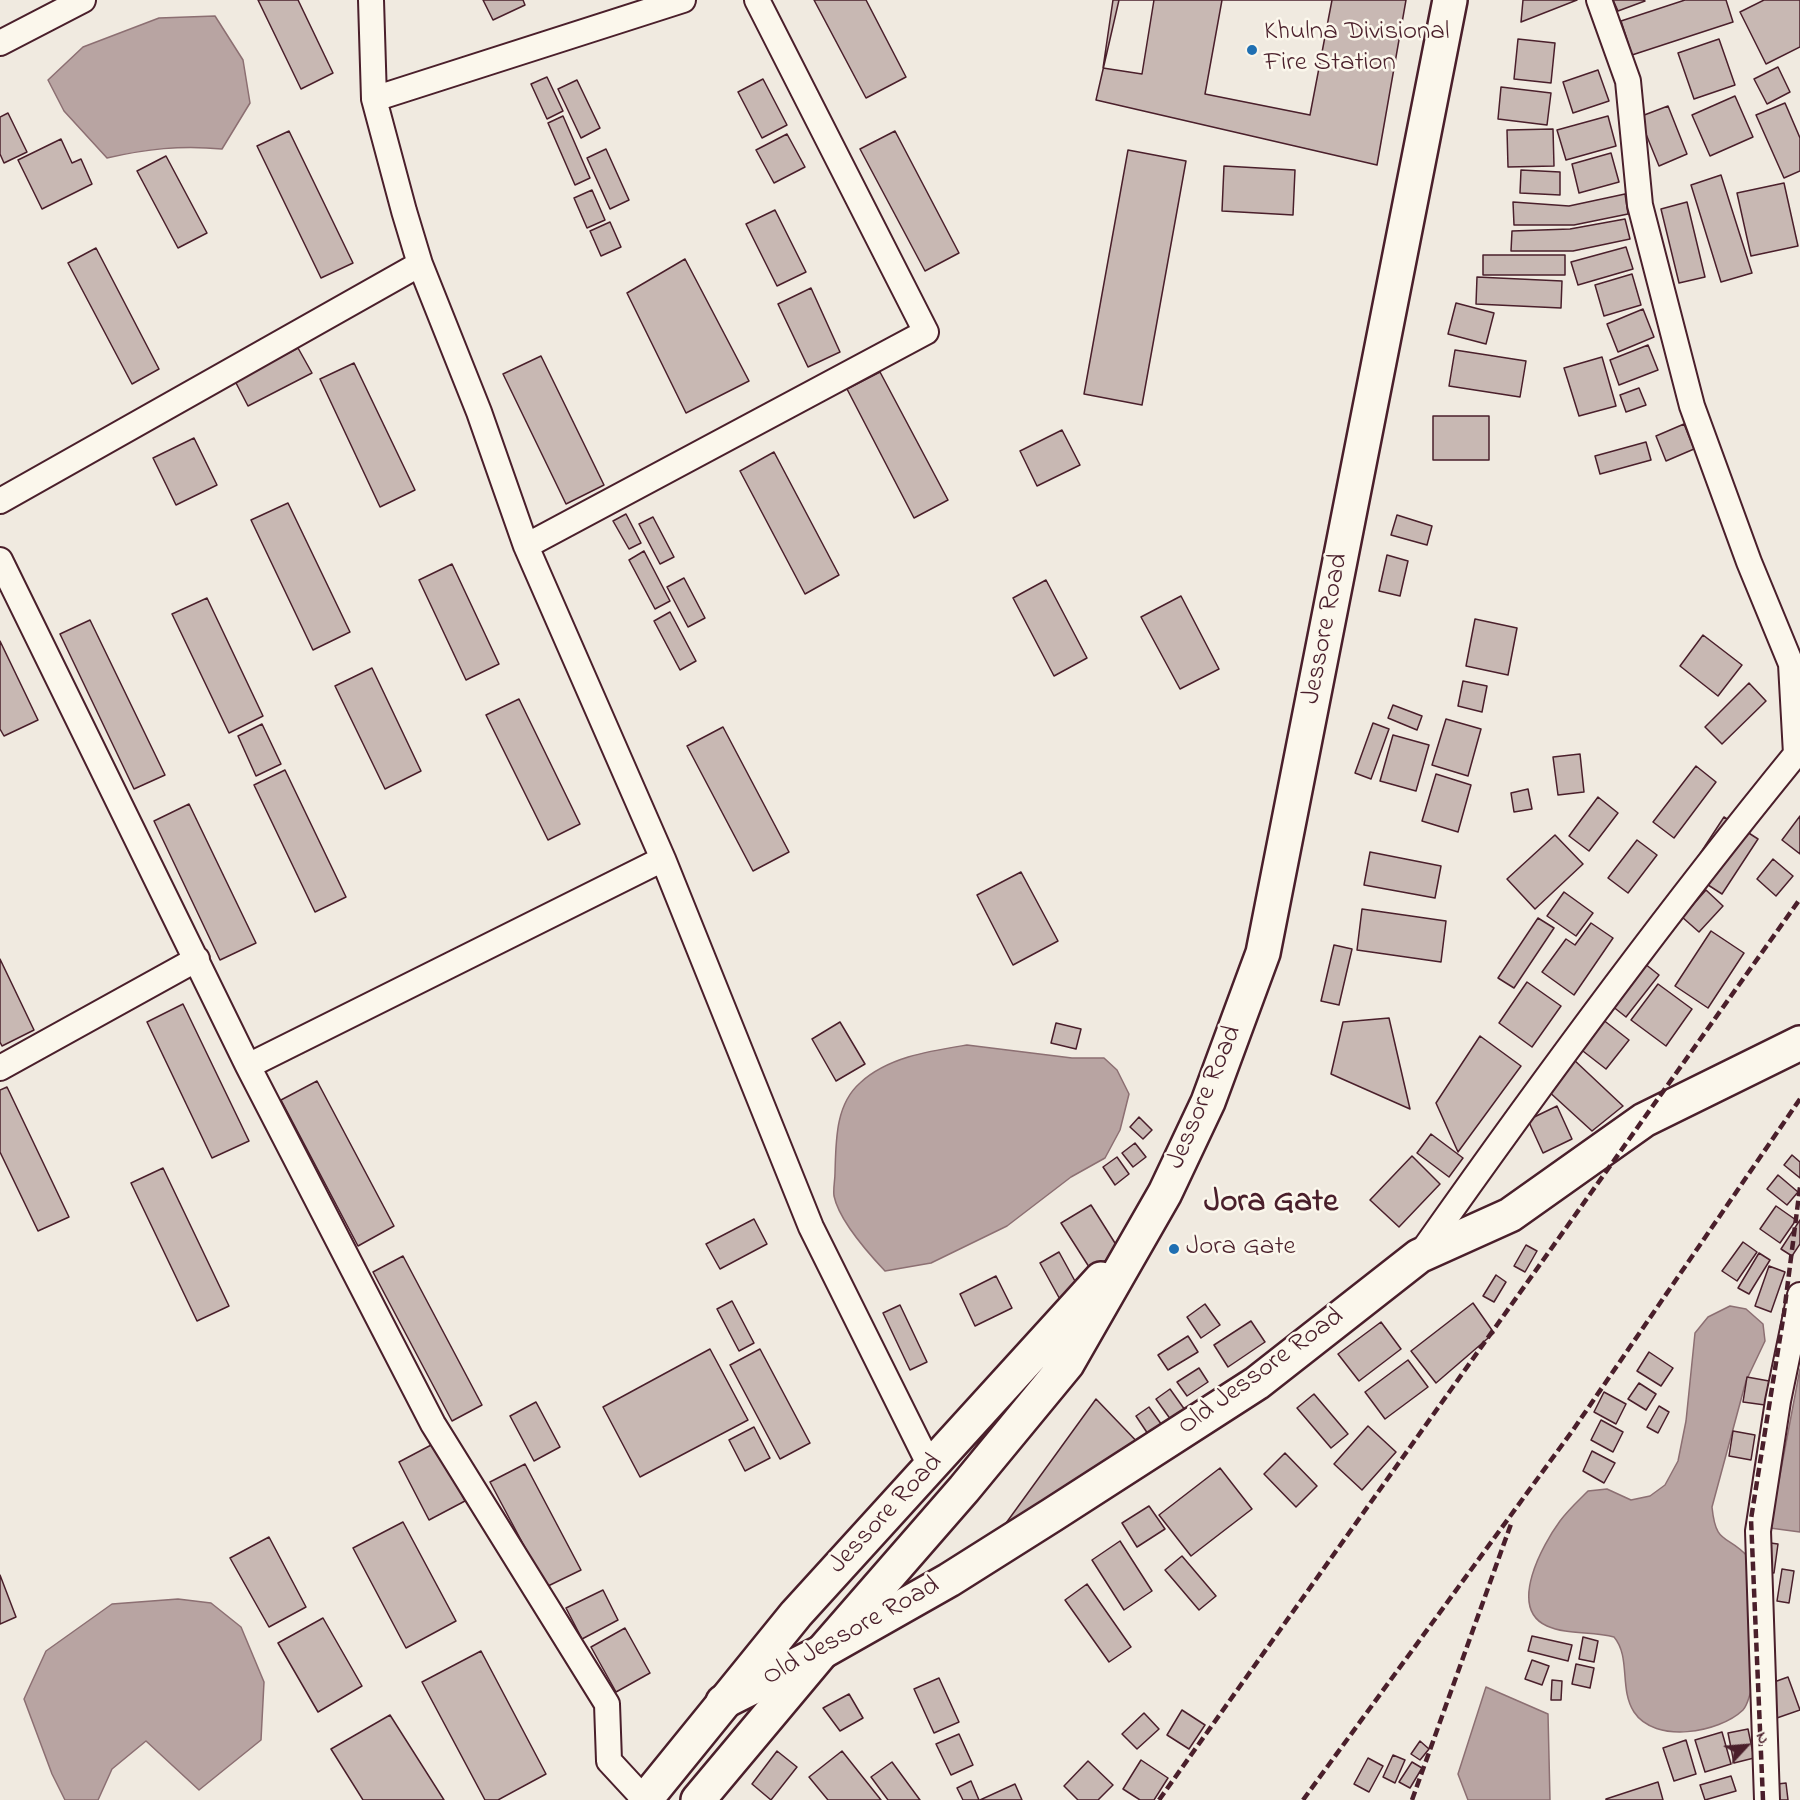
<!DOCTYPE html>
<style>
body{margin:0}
#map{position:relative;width:1800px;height:1800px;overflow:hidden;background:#f0eae0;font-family:"Indie Flower",sans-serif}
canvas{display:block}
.north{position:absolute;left:1716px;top:1716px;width:60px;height:60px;-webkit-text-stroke:4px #fbf7ec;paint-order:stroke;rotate:64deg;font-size:16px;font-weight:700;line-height:24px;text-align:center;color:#4a1f2b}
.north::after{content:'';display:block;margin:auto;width:21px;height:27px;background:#4a1f2b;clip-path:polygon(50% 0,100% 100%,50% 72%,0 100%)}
</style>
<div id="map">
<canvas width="1800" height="1800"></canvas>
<div class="north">N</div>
</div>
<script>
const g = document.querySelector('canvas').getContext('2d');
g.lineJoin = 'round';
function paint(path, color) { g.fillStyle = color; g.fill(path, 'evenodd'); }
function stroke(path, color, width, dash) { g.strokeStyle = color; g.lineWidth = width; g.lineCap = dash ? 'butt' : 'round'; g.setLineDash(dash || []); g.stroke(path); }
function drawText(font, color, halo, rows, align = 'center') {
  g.font = font + ' "Indie Flower",sans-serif'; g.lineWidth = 5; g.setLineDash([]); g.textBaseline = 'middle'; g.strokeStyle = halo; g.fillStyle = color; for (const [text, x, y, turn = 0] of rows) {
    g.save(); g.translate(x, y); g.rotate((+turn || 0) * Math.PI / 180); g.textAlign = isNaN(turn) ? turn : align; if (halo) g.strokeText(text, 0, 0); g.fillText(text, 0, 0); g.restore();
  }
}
const water = new Path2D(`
 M215,16l28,44 7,43 -28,46c-41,-4 -76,0 -115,9l-43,-47 -16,-31 35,-33 76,-29z
 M967,1045l105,13h32l13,12 12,24 -9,36 -15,28 -34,19 -64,49 -76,37 -46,8c-16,-17 -46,-51 -51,-75 -1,-7 1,-16 1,-23 1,-31 0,-68 25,-90 28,-26 70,-32 107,-38z
 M1730,1306l16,3 17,15 2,17 -19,40 -34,126c4,40 15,26 37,51l3,131c-3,6 -4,16 -9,21 -24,23 -88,34 -109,2 -15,-23 -3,-55 -20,-75 -21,-6 -47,-2 -67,-11 -40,-18 -4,-82 13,-105 8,-11 18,-20 28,-30l19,-2 24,11 19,-4 15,-11 13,-24 8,-40 9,-88 13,-16z
 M1800,1369v163l-30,-4z
 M178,1599l33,4 30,24 23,55 -3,58 -62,50 -53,-49 -34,28 -14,31h-33l-13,-26 -28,-75 22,-48 66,-47z
 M1486,1687l62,27 2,86h-82l-10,-26z`);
paint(water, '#b8a4a2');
stroke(water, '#8c6f72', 1.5);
const building = new Path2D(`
 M258,0h40l35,73 -32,16z
 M483,0h40l2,5 -32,15z
 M814,0h52l40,77 -40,21z
 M1113,0h41l-12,74 -39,-6z
 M1119,0h287l-29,165 -281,-65z
 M1222,0h110l-22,115 -105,-21z
 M1523,0h54l-56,22z
 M1613,0h31l1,1 -27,10z
 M1685,0h41l7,22 -101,33 -11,-34z
 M1764,0h36v47l-34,17 -26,-52z
 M1518,39l37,4 -4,40 -37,-4z
 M1719,39l16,46 -41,14 -16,-46z
 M1778,67l12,25 -23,12 -13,-25z
 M1598,70l11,31 -36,12 -10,-31z
 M547,77l16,34 -16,8 -16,-35z
 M763,79l24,46 -25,13 -24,-46z
 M577,80l23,48 -19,10 -23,-49z
 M1501,87l50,6 -4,32 -49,-6z
 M1735,96l18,41 -43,19 -18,-41z
 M1785,103l15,35v33l-16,7 -28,-63z
 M1668,106l19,48 -28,12 -20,-49z
 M8,113l19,39 -23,11 -4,-9v-37z
 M563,116l27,62 -15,7 -27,-62z
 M1608,116l8,30 -50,14 -9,-30z
 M1553,129l1,37 -46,1 -1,-37z
 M289,131l64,132 -32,15 -64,-132z
 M895,131l64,122 -34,18 -65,-122z
 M787,134l18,33 -31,16 -18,-33z
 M61,139l11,24 9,-4 11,25 -50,25 -24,-49z
 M606,149l23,51 -19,9 -23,-51z
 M1128,150l58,11 -44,244 -58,-11z
 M1611,153l8,29 -40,11 -7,-29z
 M166,156l41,77 -29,15 -41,-77z
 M1224,166l71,4 -2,45 -71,-4z
 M1521,170l39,2v23l-40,-2z
 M1721,175l31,98 -31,9 -30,-97z
 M1784,183l14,63 -47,10 -14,-63z
 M592,190l13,30 -18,8 -13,-30z
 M1625,194l3,20 -54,11h-60l-1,-23 56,4z
 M1687,202l18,75 -26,6 -18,-74z
 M775,210l31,62 -29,14 -31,-62z
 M1625,219l5,20 -57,12h-62l1,-20 58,-2z
 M610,222l11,25 -20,9 -11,-25z
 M1626,247l7,22 -55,16 -7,-23z
 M96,248l63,121 -27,15 -64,-121z
 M1483,255h82v20h-82z
 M685,259l64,122 -63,32 -59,-120z
 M1632,274l9,31 -37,11 -9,-31z
 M1477,277l85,4 -1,27 -85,-4z
 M811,288l29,64 -32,15 -30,-63z
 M1456,303l38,10 -8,31 -38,-10z
 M1643,309l11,28 -36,15 -11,-28z
 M1648,345l10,25 -39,15 -9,-25z
 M298,348l14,25 -64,33 -13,-25z
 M1455,350l71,11 -6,36 -71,-11z
 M541,356l63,129 -38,19 -63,-130z
 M1602,357l14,49 -37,10 -15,-48z
 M354,363l61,127 -35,17 -60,-128z
 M880,372l68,128 -34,18 -67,-129z
 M1639,388l7,17 -20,7 -6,-17z
 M1433,416h56v44h-56z
 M1684,424l10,25 -28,12 -10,-25z
 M1062,430l18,35 -43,21 -17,-35z
 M194,438l23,47 -41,20 -23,-47z
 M1646,442l5,18 -51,14 -5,-18z
 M774,452l65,123 -34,19 -65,-123z
 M288,503l62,129 -37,18 -62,-130z
 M626,514l15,29 -12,6 -16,-28z
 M1397,515l35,11 -5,19 -36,-10z
 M653,517l21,40 -14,7 -21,-40z
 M644,551l26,50 -15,8 -26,-49z
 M1387,555l21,6 -8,35 -21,-5z
 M452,564l47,100 -33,16 -47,-100z
 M684,578l21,40 -17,9 -21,-40z
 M1046,580l41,78 -33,18 -41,-78z
 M1181,596l38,73 -39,20 -39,-72z
 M207,598l56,118 -34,17 -57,-119z
 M670,612l26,49 -16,9 -26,-49z
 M1475,619l42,9 -9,47 -42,-9z
 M90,620l75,155 -31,14 -74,-155z
 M1703,635l39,30 -24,31 -38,-30z
 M0,641l38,79 -34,16 -4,-7z
 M372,668l49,103 -36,18 -50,-103z
 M1463,681l24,5 -5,26 -24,-6z
 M1749,683l17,18 -44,43 -17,-17z
 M519,699l61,125 -32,16 -62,-125z
 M1393,705l29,11 -5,14 -29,-12z
 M1446,719l35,10 -13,47 -36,-11z
 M1373,723l16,6 -18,50 -16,-6z
 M262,724l19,40 -25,12 -18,-40z
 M723,727l66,125 -36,19 -66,-125z
 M1393,735l36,10 -13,46 -36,-10z
 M1580,754l4,38 -26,3 -5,-38z
 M1696,766l20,16 -42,56 -21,-16z
 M285,770l61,127 -31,15 -61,-127z
 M1436,774l35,11 -13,47 -36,-11z
 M1528,789l4,20 -18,3 -3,-19z
 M1598,797l20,16 -29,38 -20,-15z
 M189,804l67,139 -36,17 -66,-139z
 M1800,816v38l-18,-14z
 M1724,817l34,22 -36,55 -34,-22z
 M1555,835l28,29 -48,45 -28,-30z
 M1637,840l20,15 -29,38 -20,-15z
 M1370,852l71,14 -6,32 -71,-13z
 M1773,859l20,17 -17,20 -19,-17z
 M1021,872l37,69 -45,24 -36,-70z
 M1706,890l17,16 -24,26 -17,-15z
 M1564,892l29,21 -17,23 -29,-20z
 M1362,909l84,12 -5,41 -84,-12z
 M1538,918l16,10 -40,60 -16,-10z
 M1591,923l22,15 -39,57 -32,-23 24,-33 9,6z
 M1711,931l33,22 -36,55 -33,-22z
 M1334,945l18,4 -13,56 -18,-4z
 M1635,956l24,19 -33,42 -24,-19z
 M0,959l34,71 -32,16 -2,-4z
 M1527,982l34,24 -29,41 -33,-24z
 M1658,984l34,25 -26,37 -35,-26z
 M183,1004l66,137 -37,17 -65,-136z
 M1389,1018l21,91 -79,-35 12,-52z
 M1602,1019l27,21 -23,29 -27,-21z
 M840,1022l25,42 -29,17 -24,-42z
 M1056,1023l25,6 -5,20 -25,-6z
 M1480,1036l41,30 -63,86 -22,-49z
 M1573,1059l50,47 -31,25 -46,-42z
 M317,1081l77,145 -36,20 -77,-146z
 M7,1087l62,130 -31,14 -38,-79v-62z
 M1557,1106l15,33 -29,14 -15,-33z
 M1139,1117l13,13 -9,9 -13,-12z
 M1431,1134l32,24 -14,19 -32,-24z
 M1135,1143l11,14 -13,10 -11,-14z
 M1792,1155l8,7v16l-16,-13z
 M1412,1156l28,28 -41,43 -29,-27z
 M1117,1157l12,17 -14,11 -12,-18z
 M163,1168l66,138 -32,15 -66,-138z
 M1778,1175l20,17 -11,13 -20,-16z
 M1091,1205l29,46 -29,19 -30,-47z
 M1776,1206l20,14 -16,23 -20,-14z
 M754,1219l13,25 -47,25 -14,-25z
 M1800,1220v24l-8,12 -11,-7z
 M1743,1242l14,10 -20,29 -15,-10z
 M1526,1245l11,6 -12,21 -11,-6z
 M1059,1252l22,40 -19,11 -22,-40z
 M1759,1253l11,7 -21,34 -11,-6z
 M403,1256l79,149 -30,16 -79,-149z
 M1769,1266l16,6 -14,40 -16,-6z
 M1496,1275l10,7 -12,20 -11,-6z
 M996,1276l16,32 -37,18 -15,-32z
 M732,1301l22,42 -15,8 -22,-42z
 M1473,1303l21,30 -58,50 -25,-32z
 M1205,1304l15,21 -19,13 -14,-21z
 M900,1305l27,57 -17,8 -27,-57z
 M1251,1321l14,21 -37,25 -14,-22z
 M1381,1322l20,27 -42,32 -21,-27z
 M1188,1336l10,16 -30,18 -10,-15z
 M710,1349l38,71 -108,57 -37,-70z
 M760,1349l50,94 -30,16 -50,-94z
 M1649,1352l24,16 -12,18 -24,-15z
 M1408,1360l20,27 -43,32 -20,-27z
 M1199,1368l9,14 -21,14 -10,-14z
 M1747,1377l22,4 -4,24 -22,-3z
 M1639,1383l17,11 -10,16 -18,-11z
 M1170,1389l15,21 -14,10 -15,-21z
 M1604,1392l22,12 -10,20 -22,-12z
 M1314,1394l34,40 -17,14 -34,-40z
 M1096,1399l49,51 -157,98z
 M536,1402l24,45 -26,14 -24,-45z
 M1659,1406l10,6 -11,21 -11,-6z
 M1149,1407l15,21 -14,9 -14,-21z
 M1601,1420l22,12 -10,20 -22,-12z
 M1368,1426l28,26 -34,38 -28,-26z
 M754,1427l16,31 -25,13 -16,-31z
 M1733,1431l22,4 -4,25 -22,-4z
 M435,1443l30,58 -36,19 -30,-58z
 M1592,1451l23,12 -11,20 -21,-12z
 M1285,1453l32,33 -21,21 -32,-33z
 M525,1464l56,106 -35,17 -56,-105z
 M1220,1468l32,41 -61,47 -32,-41z
 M1149,1506l16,23 -28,18 -15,-24z
 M403,1522l53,99 -50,27 -53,-100z
 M269,1537l37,70 -37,20 -39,-69z
 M1120,1541l32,50 -28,19 -32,-50z
 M1763,1542l15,2 -4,29 -15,-2z
 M1182,1556l34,40 -17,14 -34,-40z
 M1782,1569l12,2 -5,32 -12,-2z
 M0,1575l16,42 -16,7z
 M1087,1584l44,63 -22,15 -44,-62z
 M603,1590l15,30 -36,19 -16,-31z
 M323,1618l39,68 -44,26 -40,-69z
 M625,1628l25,45 -34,19 -25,-45z
 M1532,1636l40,9 -4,16 -40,-10z
 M1583,1637l15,4 -4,21 -15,-3z
 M481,1651l65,123 -48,26h-13l-63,-118z
 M1532,1660l17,6 -7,19 -17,-6z
 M1576,1664l18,4 -4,20 -18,-4z
 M1788,1677l12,33 -26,9 -11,-33z
 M939,1678l20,44 -25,11 -20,-44z
 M1552,1680l10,1 -1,19h-10z
 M849,1694l14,24 -23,13 -17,-23z
 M1182,1710l23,15 -16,24 -22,-14z
 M1144,1713l15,16 -22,20 -15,-15z
 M390,1715l54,85h-81l-32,-51z
 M1748,1729l6,29 -20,5 -6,-30z
 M1722,1732l9,32 -26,8 -10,-32z
 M959,1734l14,31 -22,10 -15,-31z
 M1686,1740l10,34 -22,7 -11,-33z
 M1420,1741l9,8 -9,11 -9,-6z
 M777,1751l20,16 -26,33 -19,-16z
 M842,1751l39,49h-53l-19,-23z
 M1393,1755l12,5 -10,23 -12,-6z
 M1368,1758l15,8 -14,26 -15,-8z
 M1141,1760l27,18 -14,22h-14l-17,-11z
 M1088,1761l25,24 -15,15h-20l-14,-14z
 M892,1762l28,38h-32l-17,-23z
 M1412,1762l10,6 -12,20 -11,-6z
 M1731,1776l5,15 -31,9 -5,-15z
 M971,1781l8,19h-16l-6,-12z
 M1658,1782l5,18h-57v-1z
 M1786,1783l2,17h-18l-1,-15z
 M1015,1784l7,16h-42z`);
paint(building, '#c8b8b3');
stroke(building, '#4a1f2b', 1.5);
const minor = new Path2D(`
 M371,0l3,99 30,112 16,53 59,148 47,134 137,313 148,368 120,241
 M0,43l83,-43
 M374,99l309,-99
 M0,501l420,-237
 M526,546l400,-214 -169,-332
 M0,560l248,506 185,358 174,280 2,57 36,39
 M248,1066l415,-207
 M0,1068l197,-109
 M1419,1256c121,-172 244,-339 377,-502l-5,-90 -42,-102 -57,-156 -52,-201 -12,-124 -29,-81
 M1767,1800l-9,-269 20,-130 22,-106`);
const secondary = new Path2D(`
 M723,1702l99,-50 127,-72 103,-65 205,-132 162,-127 91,-41 134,-95 156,-77`);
const trunk = new Path2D(`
 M645,1800l151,-186 305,-335
 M698,1800l124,-148 142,-163 103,-125 98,-171 43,-91 55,-149 187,-953`);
stroke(minor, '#4a1f2b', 28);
stroke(secondary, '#4a1f2b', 38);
stroke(trunk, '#4a1f2b', 38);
stroke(minor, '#fbf7ec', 24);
stroke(secondary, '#fbf7ec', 33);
stroke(trunk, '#fbf7ec', 33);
stroke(new Path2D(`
 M1159,1800l641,-901
 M1303,1800l270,-370 227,-331
 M1412,1800l99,-276
 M1763,1800l-12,-281 33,-206 16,-126`), '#4a1f2b', 4.5, [9, 4.5]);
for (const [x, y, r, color] of [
 [1252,50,6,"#1f6fb2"],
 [1174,1249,6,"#1f6fb2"]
]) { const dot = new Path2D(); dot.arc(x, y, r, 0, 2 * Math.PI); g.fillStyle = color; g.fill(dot); stroke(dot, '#fbf7ec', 2); }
drawText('27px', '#4a1f2b', '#fbf7ec', [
 ["Khulna Divisional",1264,34],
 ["Fire Station",1264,65],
 ["Jora Gate",1186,1249]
], 'left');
drawText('27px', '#4a1f2b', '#fbf7ec', [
 ["Jessore Road",1327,629,-79],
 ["Jessore Road",1206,1098,-67],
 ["Old Jessore Road",1262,1373,-36],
 ["Jessore Road",887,1515,-47],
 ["Old Jessore Road",852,1633,-29]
]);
drawText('bold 33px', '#4a1f2b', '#fbf7ec', [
 ["Jora Gate",1271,1205]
]);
</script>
